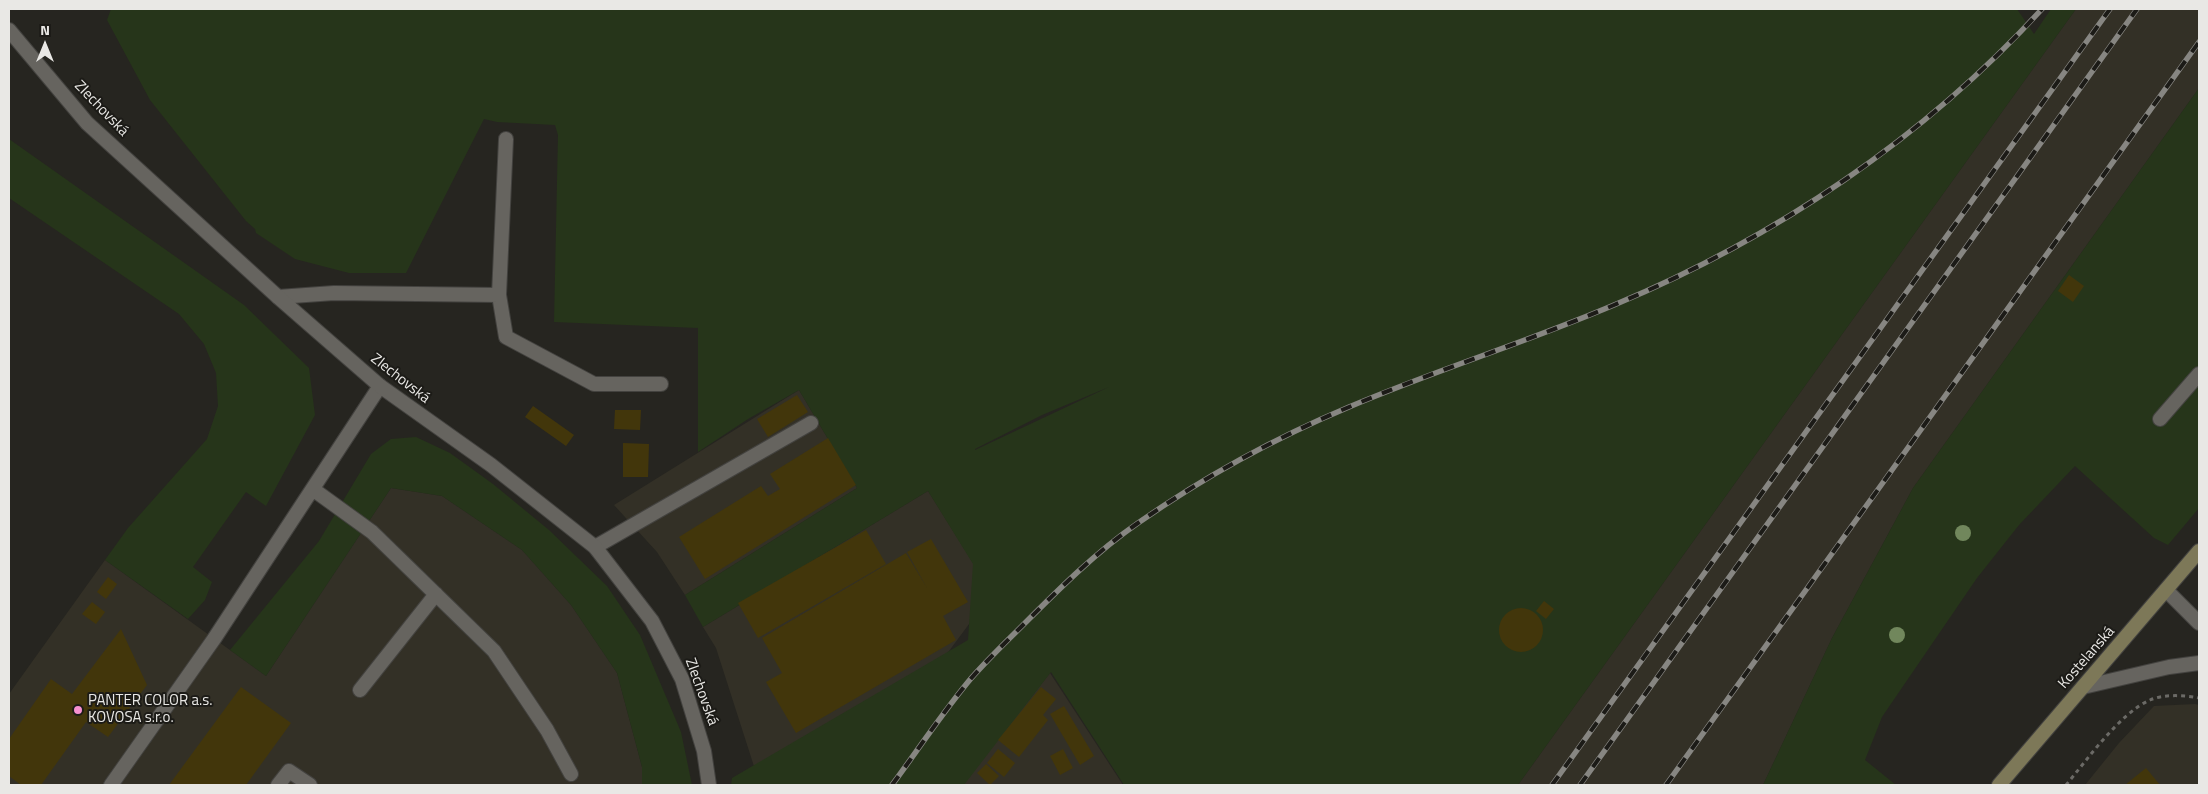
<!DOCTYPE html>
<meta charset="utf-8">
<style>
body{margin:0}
#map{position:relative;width:2208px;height:794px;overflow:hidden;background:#262520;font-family:"Titillium Web",sans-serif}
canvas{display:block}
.frame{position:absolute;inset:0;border:10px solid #e9e8e5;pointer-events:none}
.north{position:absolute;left:20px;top:20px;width:50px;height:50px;-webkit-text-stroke:4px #1c1b17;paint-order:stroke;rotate:0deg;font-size:14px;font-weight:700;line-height:20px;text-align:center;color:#e9e8e5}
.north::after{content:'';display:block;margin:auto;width:18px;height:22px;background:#e9e8e5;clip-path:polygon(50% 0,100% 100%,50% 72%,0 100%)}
</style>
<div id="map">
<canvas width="2208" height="794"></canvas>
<div class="frame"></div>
<div class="north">N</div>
</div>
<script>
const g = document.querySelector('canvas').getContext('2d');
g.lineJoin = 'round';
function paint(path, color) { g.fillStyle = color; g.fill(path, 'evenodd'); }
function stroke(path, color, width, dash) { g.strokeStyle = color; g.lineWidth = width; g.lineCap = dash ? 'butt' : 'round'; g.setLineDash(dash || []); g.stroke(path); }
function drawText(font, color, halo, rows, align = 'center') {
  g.font = font + ' "Titillium Web",sans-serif'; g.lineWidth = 4; g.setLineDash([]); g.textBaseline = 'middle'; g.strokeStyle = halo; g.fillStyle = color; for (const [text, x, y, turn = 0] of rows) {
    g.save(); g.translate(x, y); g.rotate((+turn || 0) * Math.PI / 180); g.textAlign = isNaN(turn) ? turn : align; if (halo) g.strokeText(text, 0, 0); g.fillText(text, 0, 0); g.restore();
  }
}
paint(new Path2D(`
 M2076,9h123v79l-286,400 -81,150 -69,147h-245z
 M799,390l58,98 -172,107 -28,-43 -43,-47z
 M391,488l51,8 80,54 49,55 46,68 25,94v18h-633v-91l96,-134 161,116z
 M928,491l64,102 -97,131 -135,61 -44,-137 -13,-21z
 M1050,673l73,112h-161l34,-44z
 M2195,704l4,1v80h-114l34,-42 35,-37z`), '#333026');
paint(new Path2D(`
 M111,9h1906l17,25 17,-25h25l-558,776h-394l-73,-113 -87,113h-233l1,-7 236,-138 5,-76 -45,-73 -225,136 -18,-32 172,-107 -58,-98 -51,29 -50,33v-124l-144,-6 4,-187 -3,-10 -58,-3 -13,-3 -78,154h-57l-54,-14 -39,-26 -1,-4 -9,-8 -96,-121 -43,-80zM1109,387l-134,63v-1l67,-34z
 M2199,88v420l-31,37 -14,-7 -79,-72 -56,59 -42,53 -95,139 -17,43 31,25h-133l69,-147 81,-150z
 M9,139l235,166 65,63 6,47 -49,91 -20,-14 -53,75 19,15 -7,18 -17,19 -83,-59 23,-32 79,-89 11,-33 -2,-33 -12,-29 -25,-30 -170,-116z
 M416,437l34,16 43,31 56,46 58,56 33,49 41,97 11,53h-50v-18l-25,-94 -46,-68 -49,-55 -80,-54 -51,-8 -125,188 -36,-26 89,-109 52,-87 20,-15z`), '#26351a');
paint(new Path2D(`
 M2069,275l15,11 -11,16 -15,-11z
 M797,395l11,17 -40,25 -11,-18z
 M533,406l41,29 -8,11 -41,-29z
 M615,410h26l-1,20 -26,-1z
 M828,438l28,47 -151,94 -26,-42 82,-51 7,10 12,-7 -10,-15z
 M623,443l26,1 -1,33h-25z
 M866,530l20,34 -128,74 -20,-35z
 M931,539l37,63 -25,14 13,24 -160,93 -30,-51 16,-9 -20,-35 144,-85 21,35 -20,-36z
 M108,577l9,7 -11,15 -9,-7z
 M1544,601l10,8 -8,10 -10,-8z
 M92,602l13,10 -9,12 -14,-10z
 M1499 630a22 22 0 1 1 44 0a22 22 0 1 1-44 0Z
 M121,629l26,56 -39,52 -22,-15 -45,63h-20l-12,-9v-37l42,-60 21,15z
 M241,687l50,36 -45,62h-77z
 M1041,687l15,12 -13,16 5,5 -29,37 -21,-17z
 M1064,706l30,50 -14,9 -30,-51z
 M998,749l17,14 -11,14 -17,-14z
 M1063,749l10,19 -13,7 -10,-19z
 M986,764l13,12 -9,9 -13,-12z
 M2146,768l14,17h-35z`), '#42360b');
const service = new Path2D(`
 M499,295l7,42 88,47h67
 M278,297l56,-4 165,2 7,-156
 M2160,419l39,-45
 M314,490l58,42 122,119 53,79 24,44
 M595,547l216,-124
 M2166,590l33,33
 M2083,687l86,-20 30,-4
 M360,690l76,-96
 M111,785l103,-146 166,-253
 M278,785l11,-14 21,14`);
const minor = new Path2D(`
 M9,30l78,93 191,174 102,89 111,79 104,82 57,74 30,58 22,72 5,34`);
const secondary = new Path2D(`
 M1999,785l200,-234`);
stroke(service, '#43423f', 16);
stroke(minor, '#43423f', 16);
stroke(secondary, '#43423f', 16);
stroke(new Path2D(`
 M2066,785c21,-25 54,-72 84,-85 14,-6 34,-5 49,-2`), '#6b6a66', 3, [4, 4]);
stroke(service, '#66645f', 14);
stroke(minor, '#66645f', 14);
stroke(secondary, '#7d7858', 14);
const rail = new Path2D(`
 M892,785c25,-34 49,-70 76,-103 16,-19 36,-38 54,-56 36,-36 74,-74 116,-103 66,-46 137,-85 211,-116 87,-37 178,-65 265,-102 161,-67 310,-167 428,-296
 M1552,785l558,-776
 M1580,785l557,-776
 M1666,785l533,-743`);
stroke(rail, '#878682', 5.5);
stroke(rail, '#1c1b17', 4, [11]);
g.fillStyle = '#71875c';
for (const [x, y] of [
 [1963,533],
 [1897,635]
]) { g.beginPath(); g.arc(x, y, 8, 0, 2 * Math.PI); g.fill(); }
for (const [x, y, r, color] of [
 [78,710,5,"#f690cf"]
]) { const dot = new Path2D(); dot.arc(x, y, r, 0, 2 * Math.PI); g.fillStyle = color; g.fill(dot); stroke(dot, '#1c1b17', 2); }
drawText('15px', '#e9e8e5', '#1c1b17', [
 ["Zlechovská",101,109,46],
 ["Zlechovská",400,379,38],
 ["Kostelanská",2087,658,-49],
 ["Zlechovská",701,692,70]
]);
drawText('15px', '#e9e8e5', '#1c1b17', [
 ["PANTER COLOR a.s.",88,701],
 ["KOVOSA s.r.o.",88,718]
], 'left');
</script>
